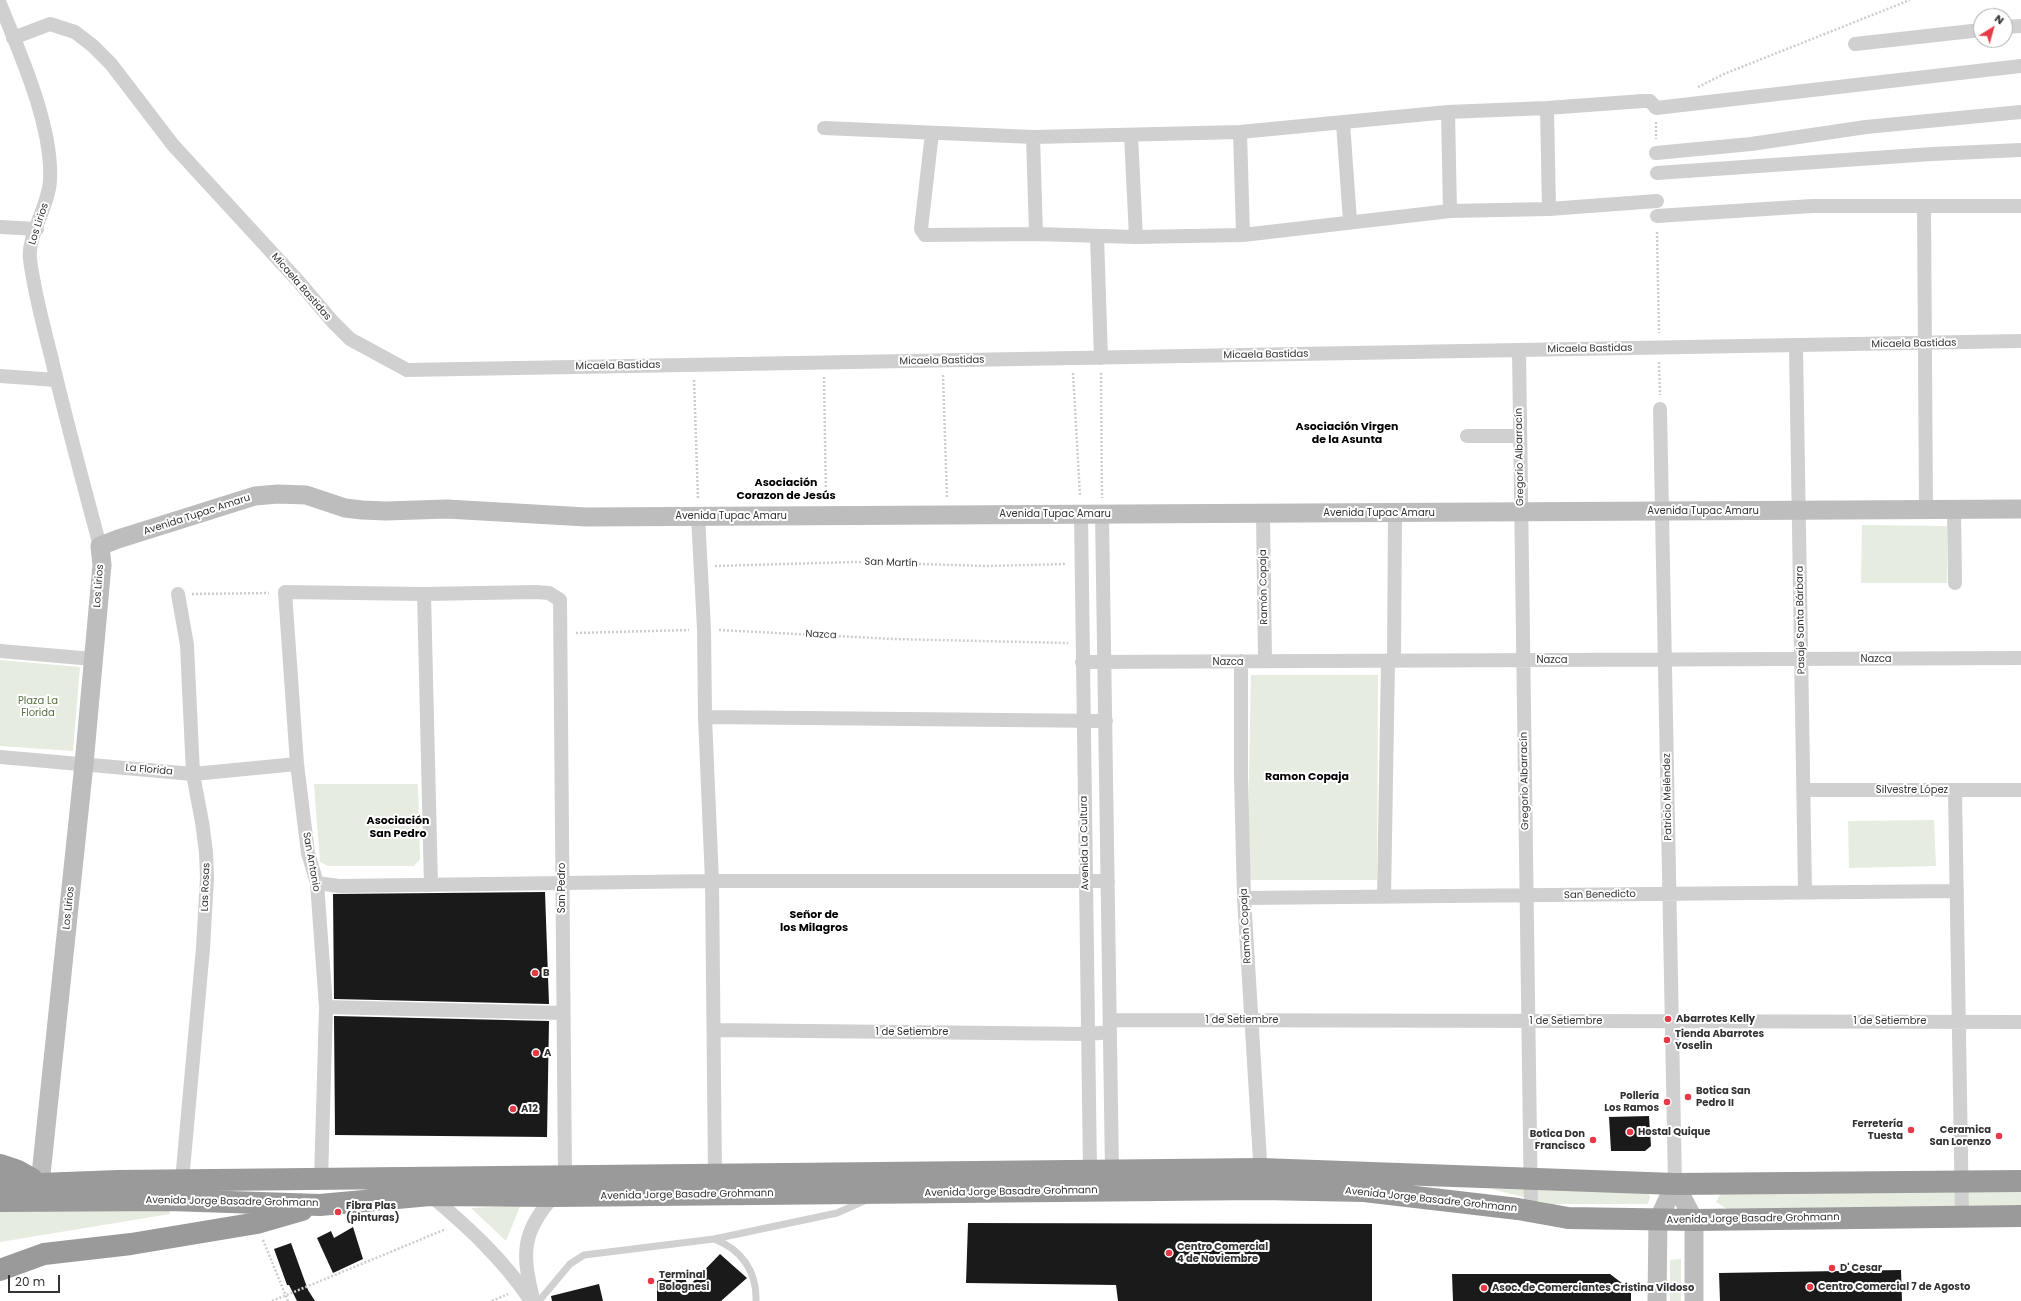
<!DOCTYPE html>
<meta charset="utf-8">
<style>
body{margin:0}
#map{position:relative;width:2021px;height:1301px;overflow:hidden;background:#fff;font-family:Poppins,sans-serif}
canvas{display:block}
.north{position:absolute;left:1973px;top:8px;width:40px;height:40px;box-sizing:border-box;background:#fff;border:1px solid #adadad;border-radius:50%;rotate:37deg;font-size:11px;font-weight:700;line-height:16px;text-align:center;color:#333}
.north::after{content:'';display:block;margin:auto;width:14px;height:18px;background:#e63946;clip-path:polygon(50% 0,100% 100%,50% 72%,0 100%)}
.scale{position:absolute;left:8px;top:1275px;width:52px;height:18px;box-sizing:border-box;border:2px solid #333;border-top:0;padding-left:5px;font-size:12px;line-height:14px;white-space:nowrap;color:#333;-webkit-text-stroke:3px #fff;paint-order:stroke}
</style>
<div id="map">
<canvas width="2021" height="1301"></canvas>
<div class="north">N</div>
<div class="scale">20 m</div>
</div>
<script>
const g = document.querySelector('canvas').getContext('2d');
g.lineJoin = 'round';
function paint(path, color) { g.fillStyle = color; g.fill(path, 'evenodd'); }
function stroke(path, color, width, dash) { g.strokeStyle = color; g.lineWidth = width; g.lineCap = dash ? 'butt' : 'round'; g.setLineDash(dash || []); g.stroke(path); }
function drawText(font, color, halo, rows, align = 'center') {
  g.font = font + ' Poppins,sans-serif'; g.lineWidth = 4; g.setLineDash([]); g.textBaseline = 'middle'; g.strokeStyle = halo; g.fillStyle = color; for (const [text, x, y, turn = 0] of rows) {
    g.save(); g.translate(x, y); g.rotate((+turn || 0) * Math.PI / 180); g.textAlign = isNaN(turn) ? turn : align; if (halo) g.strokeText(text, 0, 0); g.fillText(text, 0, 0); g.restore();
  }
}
paint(new Path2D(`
 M1862,525l85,1v57h-86z
 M0,660l80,7 -7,84 -73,-5z
 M1251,675h127l-1,205h-125l-5,-3z
 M314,784h104l2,75 -6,7h-86l-8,-4z
 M1934,820l2,46 -87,2 -1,-47z
 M1492,1189l155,2 3,6 -2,7h-97z
 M2021,1190v15l-294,4 -11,-7 5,-9z
 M169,1202l1,12 -170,28v-31z
 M520,1206l-14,35 -35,-33z
 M1681,1259v42h-11v-41z`), '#e6ecdf');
paint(new Path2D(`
 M545,892l4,112 -215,-5 -1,-105z
 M334,1016l215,5 -2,116 -212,-2z
 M1649,1116l2,30 -6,5h-34l-2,-34z
 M968,1223l404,1v77h-254l-2,-16 -150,-2z
 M353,1227l10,32 -30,14 -16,-35 14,-7 3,7z
 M291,1243l17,47 7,11h-18l-8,-16h-2l-13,-36z
 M720,1254l27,24 -26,23h-64v-20l28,-9 2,16z
 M1901,1270l1,31h-182l-1,-28z
 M1452,1274h158l21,16v11h-178z
 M599,1284l4,17h-51l-1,-5z`), '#1a1a1a');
stroke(new Path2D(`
 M1698,87l26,-13 186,-74
 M1656,122v17
 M1657,232l2,101
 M1659,362l1,33
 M1073,373l7,123
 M1101,373l1,125
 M943,375l4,123
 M824,377l2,121
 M694,380l4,119
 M715,566l140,-4 131,4 80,-2
 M192,594l77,-1
 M719,630l175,9 174,4
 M576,633l113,-3
 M263,1240l25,61
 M272,1301l174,-72
 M492,1301l16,-7`), '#cdcdcd', 2.5, [2, 2]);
stroke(new Path2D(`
 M714,1239l123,-26 27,-12
 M539,1301l31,-37 14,-9 130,-16c27,10 43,32 42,62`), '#d0d0d0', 7);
stroke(new Path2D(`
 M0,4c20,49 53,123 50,176 -1,26 -23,56 -20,79 4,33 13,65 21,97 15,64 32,127 49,190
 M2005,27l16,-1
 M13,38l37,-14 25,8 18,14 18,18 62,81 126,137 33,39 18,18 57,31 1614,-29
 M1855,44l126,-14
 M1547,108l2,101
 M1448,112l2,99
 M1343,123l7,98
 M824,128l209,9 207,-5 208,-20 99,-4 96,-7h7l6,7 365,-42
 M1240,132l3,103
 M932,133l-11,96 4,6 111,-1 100,3 107,-2 207,-24 99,-2 108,-8
 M1131,135l5,102
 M1033,137l3,97
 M1656,153l95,-9 115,-17 155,-15
 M1657,173l275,-19 89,-4
 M1924,207l2,302
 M1657,216l155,-10h209
 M0,227l37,2
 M1097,236l4,122
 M1796,347l9,545
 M1519,350l12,861
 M0,376l56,4
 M1660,409l15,775
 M1467,436h53
 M1954,510l1,73
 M1263,513l2,148
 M1081,514l9,657
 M1102,514l10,657
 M698,516l6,113 1,88 7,164 3,294
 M178,594l9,51 6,129 9,48 4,30 1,26 -4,70 -21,233
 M424,594l7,291
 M0,651l93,8
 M1241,661v116l3,121 17,279
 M1394,661l1,-148
 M1082,662l939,-4
 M705,717l401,4
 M0,757l193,17 104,-10
 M1804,790h217
 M1955,790l7,426
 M317,883l22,3 373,-5h396
 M1384,897l4,-236
 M1244,898l713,-7
 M326,1007l237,6
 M1110,1020l911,2
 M714,1030l374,4 22,-2
 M321,1180l5,-173 -9,-124 -9,-30 -11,-89 -12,-172 139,2 112,-2 13,1 11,7 5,577
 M430,1195c38,32 73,64 101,106
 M533,1299c-11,-45 -12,-67 21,-103`), '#d0d0d0', 14);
stroke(new Path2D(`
 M40,1184l44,-420 18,-199 -2,-19 18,-7 137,-43 23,-2 28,1 39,13 17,2 24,1 61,-2 139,8 1435,-8
 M1675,1184l19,36v81
 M1657,1301l1,-81 17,-36`), '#bdbdbd', 19);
stroke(new Path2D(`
 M0,1165l18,6 14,8
 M0,1182l40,2 78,-3 1143,-12 414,15 346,-3
 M0,1201l170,-1 150,5 110,-10 124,1 707,-7 103,2 154,18 50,9 126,2 327,-4
 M0,1270l44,-16 87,-10 126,-21 45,-13`), '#9a9a9a', 22);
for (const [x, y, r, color] of [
 [535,973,4,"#e63946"],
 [1668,1019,4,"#e63946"],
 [1667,1040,4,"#e63946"],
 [536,1053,4,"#e63946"],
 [1688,1097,4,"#e63946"],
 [1667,1102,4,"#e63946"],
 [513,1109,4,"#e63946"],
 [1911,1130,4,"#e63946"],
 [1630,1132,4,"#e63946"],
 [1999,1136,4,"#e63946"],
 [1593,1140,4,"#e63946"],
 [338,1212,4,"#e63946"],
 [1169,1253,4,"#e63946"],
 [1832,1268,4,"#e63946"],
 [651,1281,4,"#e63946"],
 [1810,1287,4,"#e63946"],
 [1484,1288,4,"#e63946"]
]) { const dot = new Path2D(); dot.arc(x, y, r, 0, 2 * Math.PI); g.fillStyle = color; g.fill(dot); stroke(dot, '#fff', 1.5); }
drawText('10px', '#333', '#fff', [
 ["Los Lirios",39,224,-72],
 ["Micaela Bastidas",301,287,49],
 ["Micaela Bastidas",1914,344,-1],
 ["Micaela Bastidas",1590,349,-1],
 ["Micaela Bastidas",1266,355,-1],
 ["Micaela Bastidas",942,361,-1],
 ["Micaela Bastidas",618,366,-1],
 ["Gregorio Albarracín",1520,457,-91],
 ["Avenida Tupac Amaru",1703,511],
 ["Avenida Tupac Amaru",1379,513],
 ["Avenida Tupac Amaru",1055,514],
 ["Avenida Tupac Amaru",197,515,-18],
 ["Avenida Tupac Amaru",731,516],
 ["San Martín",891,563,2],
 ["Los Lirios",99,586,-86],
 ["Ramón Copaja",1264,587,-91],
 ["Pasaje Santa Bárbara",1801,620,-91],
 ["Nazca",821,635,3],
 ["Nazca",1876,659],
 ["Nazca",1552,660],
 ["Nazca",1228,662],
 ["La Florida",149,770,5],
 ["Gregorio Albarracín",1525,781,-91],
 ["Silvestre López",1912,790],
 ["Patricio Meléndez",1668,797,-91],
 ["Avenida La Cultura",1085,843,-91],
 ["San Antonio",311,862,80],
 ["Las Rosas",206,887,-88],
 ["San Pedro",562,888,-90],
 ["San Benedicto",1600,895,-1],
 ["Los Lirios",69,908,-84],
 ["Ramón Copaja",1246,926,-93],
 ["1 de Setiembre",1242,1020],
 ["1 de Setiembre",1566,1021],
 ["1 de Setiembre",1890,1021],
 ["1 de Setiembre",912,1032],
 ["Avenida Jorge Basadre Grohmann",1011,1192,-1],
 ["Avenida Jorge Basadre Grohmann",687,1195,-1],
 ["Avenida Jorge Basadre Grohmann",1431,1200,6],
 ["Avenida Jorge Basadre Grohmann",232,1202,1],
 ["Avenida Jorge Basadre Grohmann",1753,1219,-1]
]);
drawText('10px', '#56703f', '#fff', [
 ["Plaza La",38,701],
 ["Florida",38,713]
]);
drawText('bold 10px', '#333', '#fff', [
 ["B",543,973],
 ["Abarrotes Kelly",1676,1019],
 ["Tienda Abarrotes",1675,1034],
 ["Yoselin",1675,1046],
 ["A",544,1053],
 ["Botica San",1696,1091],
 ["Pedro II",1696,1103],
 ["Pollería",1659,1096,"right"],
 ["Los Ramos",1659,1108,"right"],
 ["A12",521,1109],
 ["Ferretería",1903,1124,"right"],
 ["Tuesta",1903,1136,"right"],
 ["Ceramica",1991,1130,"right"],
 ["San Lorenzo",1991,1142,"right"],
 ["Hostal Quique",1638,1132],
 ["Botica Don",1585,1134,"right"],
 ["Francisco",1585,1146,"right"],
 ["Fibra Plas",346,1206],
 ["(pinturas)",346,1218],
 ["Centro Comercial",1177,1247],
 ["4 de Noviembre",1177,1259],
 ["D' Cesar",1840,1268],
 ["Terminal",659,1275],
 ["Bolognesi",659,1287],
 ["Centro Comercial 7 de Agosto",1818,1287],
 ["Asoc. de Comerciantes Cristina Vildoso",1492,1288]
], 'left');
drawText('bold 11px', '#000', '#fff', [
 ["Asociación Virgen",1347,427],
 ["de la Asunta",1347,440],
 ["Asociación",786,483],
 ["Corazon de Jesús",786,496],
 ["Ramon Copaja",1307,777],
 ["Asociación",398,821],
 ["San Pedro",398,834],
 ["Señor de",814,915],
 ["los Milagros",814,928]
]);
</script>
